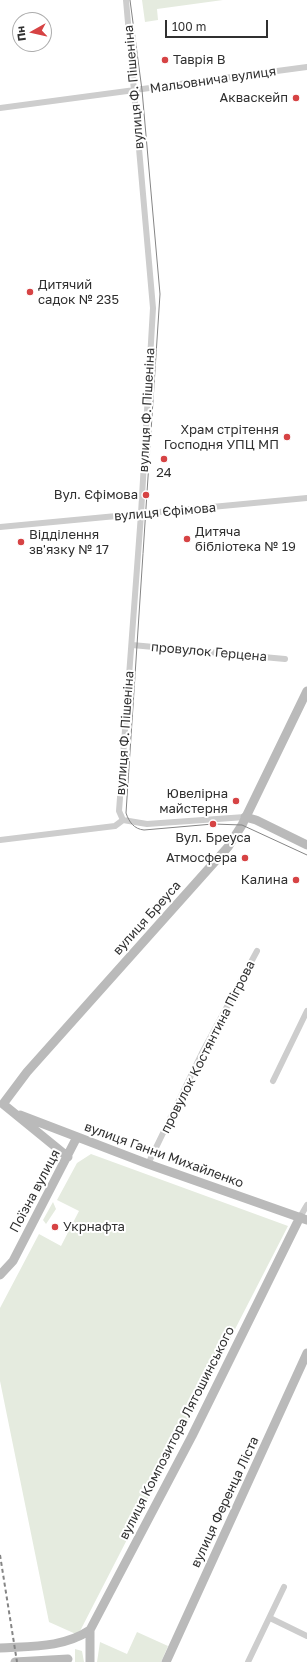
<!DOCTYPE html>
<meta charset="utf-8">
<style>
body{margin:0}
#map{position:relative;width:307px;height:1662px;overflow:hidden;background:#fff;font-family:"Golos Text",sans-serif}
canvas{display:block}
.north{position:absolute;left:12px;top:12px;width:40px;height:40px;box-sizing:border-box;background:#fff;border:1px solid #acacac;border-radius:50%;rotate:262deg;font-size:11px;font-weight:700;line-height:16px;text-align:center;color:#303030}
.north::after{content:'';display:block;margin:auto;width:14px;height:18px;background:#d64344;clip-path:polygon(50% 0,100% 100%,50% 72%,0 100%)}
.scale{position:absolute;left:165px;top:20px;width:103px;height:18px;box-sizing:border-box;border:2px solid #303030;border-top:0;padding-left:5px;font-size:12px;line-height:14px;white-space:nowrap;color:#303030;-webkit-text-stroke:3px #fff;paint-order:stroke}
</style>
<div id="map">
<canvas width="307" height="1662"></canvas>
<div class="north">Пн</div>
<div class="scale">100 m</div>
</div>
<script>
const g = document.querySelector('canvas').getContext('2d');
g.lineJoin = 'round';
function paint(path, color) { g.fillStyle = color; g.fill(path, 'evenodd'); }
function stroke(path, color, width, dash) { g.strokeStyle = color; g.lineWidth = width; g.lineCap = dash ? 'butt' : 'round'; g.setLineDash(dash || []); g.stroke(path); }
function drawText(font, color, halo, rows, align = 'center') {
  g.font = font + ' "Golos Text",sans-serif'; g.lineWidth = 4; g.setLineDash([]); g.textBaseline = 'middle'; g.strokeStyle = halo; g.fillStyle = color; for (const [text, x, y, turn = 0] of rows) {
    g.save(); g.translate(x, y); g.rotate((+turn || 0) * Math.PI / 180); g.textAlign = isNaN(turn) ? turn : align; if (halo) g.strokeText(text, 0, 0); g.fillText(text, 0, 0); g.restore();
  }
}
paint(new Path2D(`
 M142,0h81l-66,9 1,11 -13,2z
 M91,1154l197,72 -210,409 -29,-13 -49,-241v-73l39,-74 22,12 18,-35 -22,-11 20,-37z
 M53,1202l3,7 -10,15 -3,-4z
 M137,1632l31,14 -7,16h-64l3,-20 27,12z
 M75,1649l7,2 2,11h-9z`), '#e5ebdf');
stroke(new Path2D(`
 M0,108l307,-41
 M0,527l307,-29
 M132,645l153,14
 M123,820l-4,-9 22,-297 12,-206 -27,-308
 M0,840l115,-14 8,-6 24,4 98,-7
 M273,1081l34,-70
 M148,1164l54,-111 55,-102
 M300,1217l7,-12
 M270,1618l37,18
 M248,1662l36,-75`), '#cdcdcd', 6);
stroke(new Path2D(`
 M245,817l11,3 51,25
 M20,1115l128,49 159,56
 M68,1157l-65,-53 24,-32 201,-225 14,-22 65,-134
 M0,1275l13,-14 64,-124
 M0,1648c31,-2 63,0 90,-18
 M15,1662l53,-3
 M90,1662v-32l102,-194 108,-219
 M166,1662l141,-309`), '#bababa', 9);
stroke(new Path2D(`
 M130,0l12,90 18,204 -34,519c3,9 8,16 18,17l69,-6 29,1 65,30`), '#858585', 1);
stroke(new Path2D(`
 M0,1555l17,107`), '#858585', 2, [4, 3]);
for (const [x, y, r, color] of [
 [165,60,4,"#d64344"],
 [296,98,4,"#d64344"],
 [30,292,4,"#d64344"],
 [287,437,4,"#d64344"],
 [164,459,4,"#d64344"],
 [146,495,4,"#d64344"],
 [187,539,4,"#d64344"],
 [21,542,4,"#d64344"],
 [236,801,4,"#d64344"],
 [213,824,4,"#d64344"],
 [245,858,4,"#d64344"],
 [296,880,4,"#d64344"],
 [55,1227,4,"#d64344"]
]) { const dot = new Path2D(); dot.arc(x, y, r, 0, 2 * Math.PI); g.fillStyle = color; g.fill(dot); stroke(dot, '#fff', 1.5); }
drawText('13px', '#303030', '#fff', [
 ["Таврія В",173,60,"left"],
 ["Акваскейп",288,98],
 ["Дитячий",38,285,"left"],
 ["садок № 235",38,300,"left"],
 ["Храм стрітення",279,430],
 ["Господня УПЦ МП",279,445],
 ["24",164,473,"center"],
 ["Вул. Єфімова",138,495],
 ["Дитяча",195,532,"left"],
 ["бібліотека № 19",195,547,"left"],
 ["Відділення",29,535,"left"],
 ["зв'язку № 17",29,550,"left"],
 ["Ювелірна",228,794],
 ["майстерня",228,809],
 ["Вул. Бреуса",213,838,"center"],
 ["Атмосфера",237,858],
 ["Калина",288,880],
 ["Укрнафта",63,1227,"left"]
], 'right');
drawText('13px', '#303030', '#fff', [
 ["Мальовнича вулиця",213,80,-8],
 ["вулиця Ф. Пішеніна",134,87,-95],
 ["вулиця Ф. Пішеніна",147,410,-87],
 ["вулиця Єфімова",165,512,-5],
 ["провулок Герцена",209,652,5],
 ["вулиця Ф. Пішеніна",125,733,-86],
 ["вулиця Бреуса",147,918,-48],
 ["провулок Костянтина Пігрова",208,1047,-63],
 ["вулиця Ганни Михайленко",164,1155,20],
 ["Поїзна вулиця",35,1191,-62],
 ["вулиця Композитора Лятошинського",177,1433,-63],
 ["вулиця Ференца Ліста",225,1502,-65]
]);
</script>
